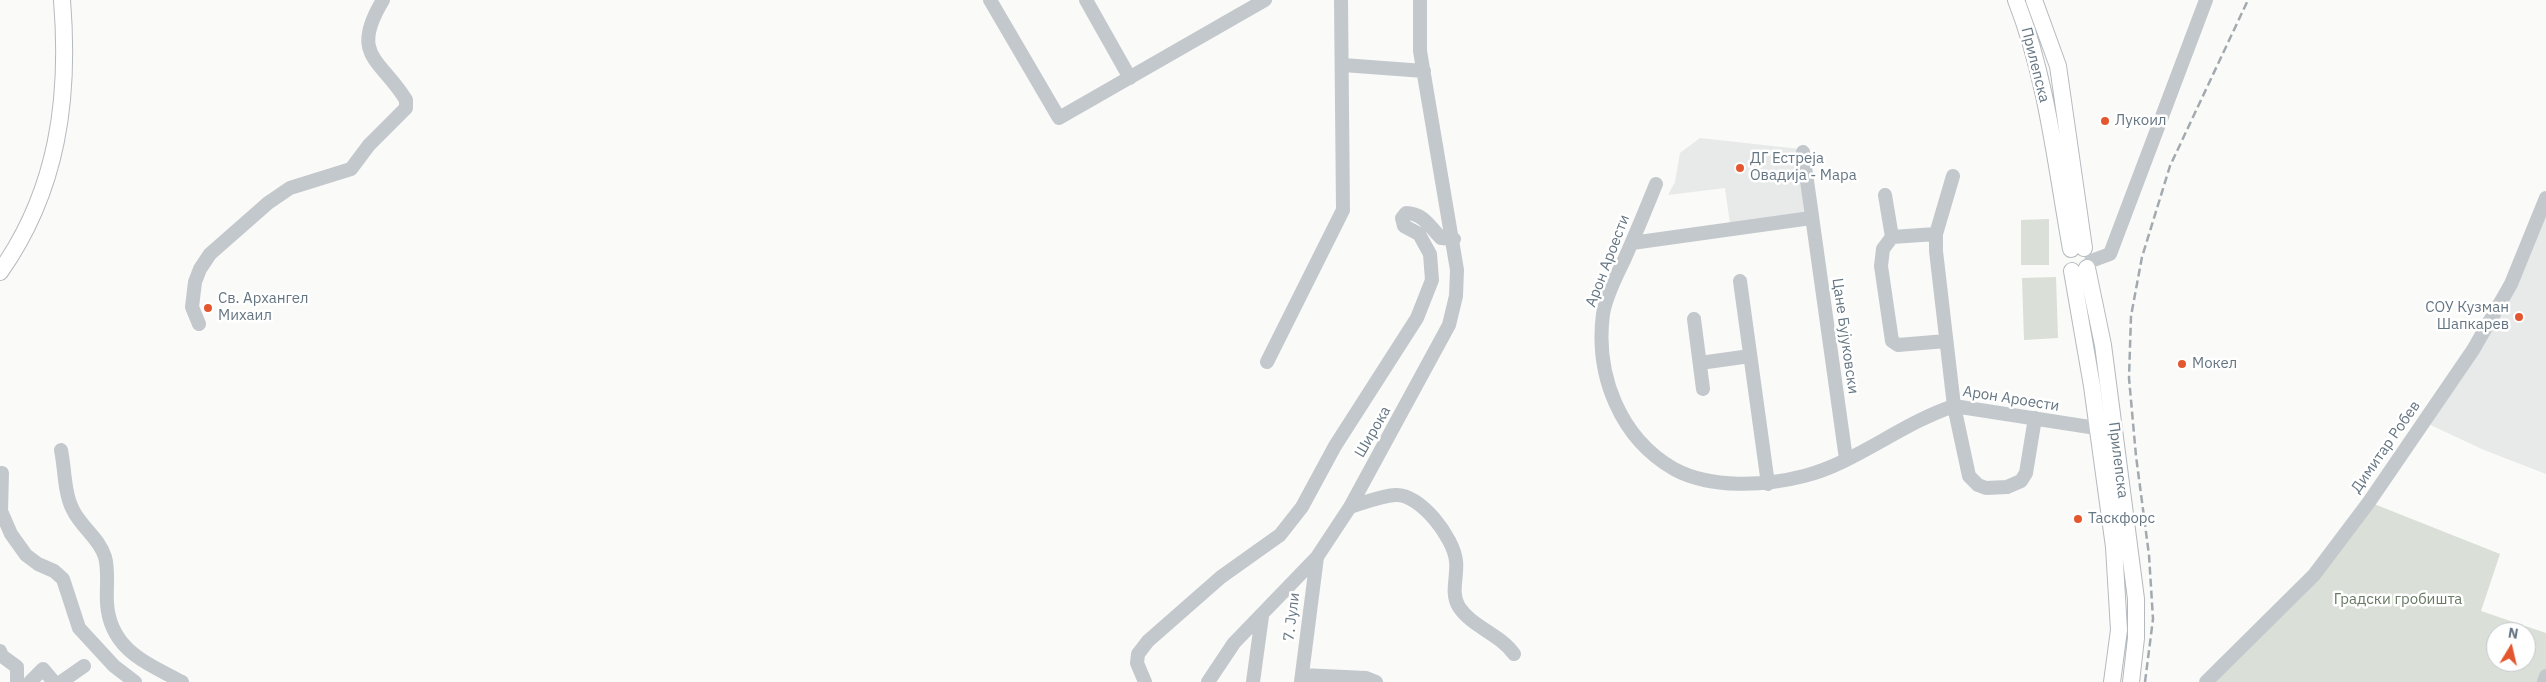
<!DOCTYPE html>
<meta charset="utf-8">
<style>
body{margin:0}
#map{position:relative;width:2546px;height:682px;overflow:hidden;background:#fafaf8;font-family:"IBM Plex Sans",sans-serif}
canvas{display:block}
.north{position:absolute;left:2486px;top:622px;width:50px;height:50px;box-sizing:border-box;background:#fff;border:1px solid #c1c8cd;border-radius:50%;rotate:9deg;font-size:14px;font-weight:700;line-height:20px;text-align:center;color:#657683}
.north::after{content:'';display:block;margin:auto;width:18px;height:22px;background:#e4572e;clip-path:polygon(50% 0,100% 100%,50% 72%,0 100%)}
</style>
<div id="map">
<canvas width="2546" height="682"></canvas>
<div class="north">N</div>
</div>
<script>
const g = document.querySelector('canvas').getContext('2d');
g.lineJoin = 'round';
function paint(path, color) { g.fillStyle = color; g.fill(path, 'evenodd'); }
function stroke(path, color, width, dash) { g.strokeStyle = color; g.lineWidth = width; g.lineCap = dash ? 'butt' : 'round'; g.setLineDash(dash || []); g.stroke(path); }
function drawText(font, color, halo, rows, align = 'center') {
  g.font = font + ' "IBM Plex Sans",sans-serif'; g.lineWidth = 5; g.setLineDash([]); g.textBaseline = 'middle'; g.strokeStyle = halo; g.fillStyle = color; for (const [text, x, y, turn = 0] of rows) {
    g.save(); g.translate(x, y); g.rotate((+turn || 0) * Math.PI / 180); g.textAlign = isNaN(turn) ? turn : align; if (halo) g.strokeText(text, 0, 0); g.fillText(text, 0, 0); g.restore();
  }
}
paint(new Path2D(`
 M1700,138l100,11 7,62 -3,4 -74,9 -5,-36 -57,7 7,-13 5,-29z
 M2539,215l7,2v257l-62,-24 -60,-28 49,-72z`), '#e8e9e9');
paint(new Path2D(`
 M2049,219v46h-28v-45z
 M2056,277l2,61 -34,2 -2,-62z
 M2369,502l131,52 -19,57 65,22v43l-2,6h-338l108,-107zM2496,632h30v30h-30z`), '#dadfd7');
const major = new Path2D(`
 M2016,0c31,79 40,166 55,249
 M2034,0l24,66 26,182
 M2087,268l16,77 33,254v39l-5,44
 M2072,271l20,115 22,161 5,83 -7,52
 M0,272c58,-82 70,-174 62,-272`);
stroke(major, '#b5babe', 18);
stroke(new Path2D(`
 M990,0l69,118 206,-118
 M1086,0l44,78
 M1343,65l81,6
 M1803,152l43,307
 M1953,176l-17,58v17l18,155 15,70 9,9 8,3 21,-1 14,-6 5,-8 9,-55
 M1656,184c-10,25 -20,49 -31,74 -8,17 -19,37 -22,56 -8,61 17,124 71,155 37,20 91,17 130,7 50,-12 98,-53 150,-70l155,24
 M1885,195l7,42
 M1936,234l-44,3 -9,12 -2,17 11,75 6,4 48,-4
 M1632,243l179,-25
 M2091,261l19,-7 96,-254
 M1740,281l28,203
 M1694,319l9,70
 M199,324l-7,-17 3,-25 5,-13 10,-15 58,-51 22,-15 61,-19 18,-24 37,-37v-8c-25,-41 -57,-44 -23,-100
 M1267,362l76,-152 -2,-210
 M1700,363l50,-7
 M61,450c4,19 3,43 12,60 8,17 27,29 32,47 4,14 1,32 2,46 3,47 40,60 75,79
 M0,473h2l-1,38 10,23 15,21 12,9 16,7 9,8 16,49 35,38 21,16
 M1350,507c14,-4 30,-11 45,-12 25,-2 59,43 61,66 2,15 -6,32 3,46 13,20 41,27 55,47
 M0,651l2,5 15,11v15
 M1302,675l64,3 10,4
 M30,682l13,-13 11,13
 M61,682l23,-16
 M1145,682l-8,-19 1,-9 10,-13 73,-64 59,-42 22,-28 33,-61 82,-128 15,-38 -2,-26 -11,-20 -15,-8 -2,-8 4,-5c17,0 24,14 35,25l13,1
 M1208,682l26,-39 83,-86 33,-50 99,-182 7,-29 1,-26 -37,-219v-51
 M1253,682l9,-66
 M1301,682l16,-125
 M2206,682l108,-107 55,-73 104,-152 38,-66 35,-86
 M2544,682l2,-6`), '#c3c8cc', 14);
stroke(major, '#fff', 16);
stroke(new Path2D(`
 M2145,682l8,-63 -4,-64 -13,-99 -7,-78 2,-62 11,-59 28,-91 78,-166`), '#a2aab0', 2.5, [8, 4]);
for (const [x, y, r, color] of [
 [2105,121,5,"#e4572e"],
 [1740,168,5,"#e4572e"],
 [208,308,5,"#e4572e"],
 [2519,317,5,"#e4572e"],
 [2182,364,5,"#e4572e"],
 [2078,519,5,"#e4572e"]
]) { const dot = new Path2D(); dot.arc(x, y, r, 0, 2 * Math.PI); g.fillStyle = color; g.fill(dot); stroke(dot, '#fff', 2); }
drawText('15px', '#657683', '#fff', [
 ["Прилепска",2035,65,76],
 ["Арон Ароести",1608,261,-69],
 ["Цане Бујуковски",1845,336,82],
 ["Арон Ароести",2011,399,9],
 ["Широка",1373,432,-60],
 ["Димитар Робев",2386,447,-55],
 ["Прилепска",2118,460,83],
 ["7. Јули",1292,617,-83]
]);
drawText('15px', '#657683', '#fff', [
 ["Лукоил",2115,121],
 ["ДГ Естреја",1750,159],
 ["Овадија - Мара",1750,176],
 ["Св. Архангел",218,299],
 ["Михаил",218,316],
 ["СОУ Кузман",2509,308,"right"],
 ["Шапкарев",2509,325,"right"],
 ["Мокел",2192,364],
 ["Таскфорс",2088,519]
], 'left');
drawText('15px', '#687a64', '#fff', [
 ["Градски гробишта",2398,600]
]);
</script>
